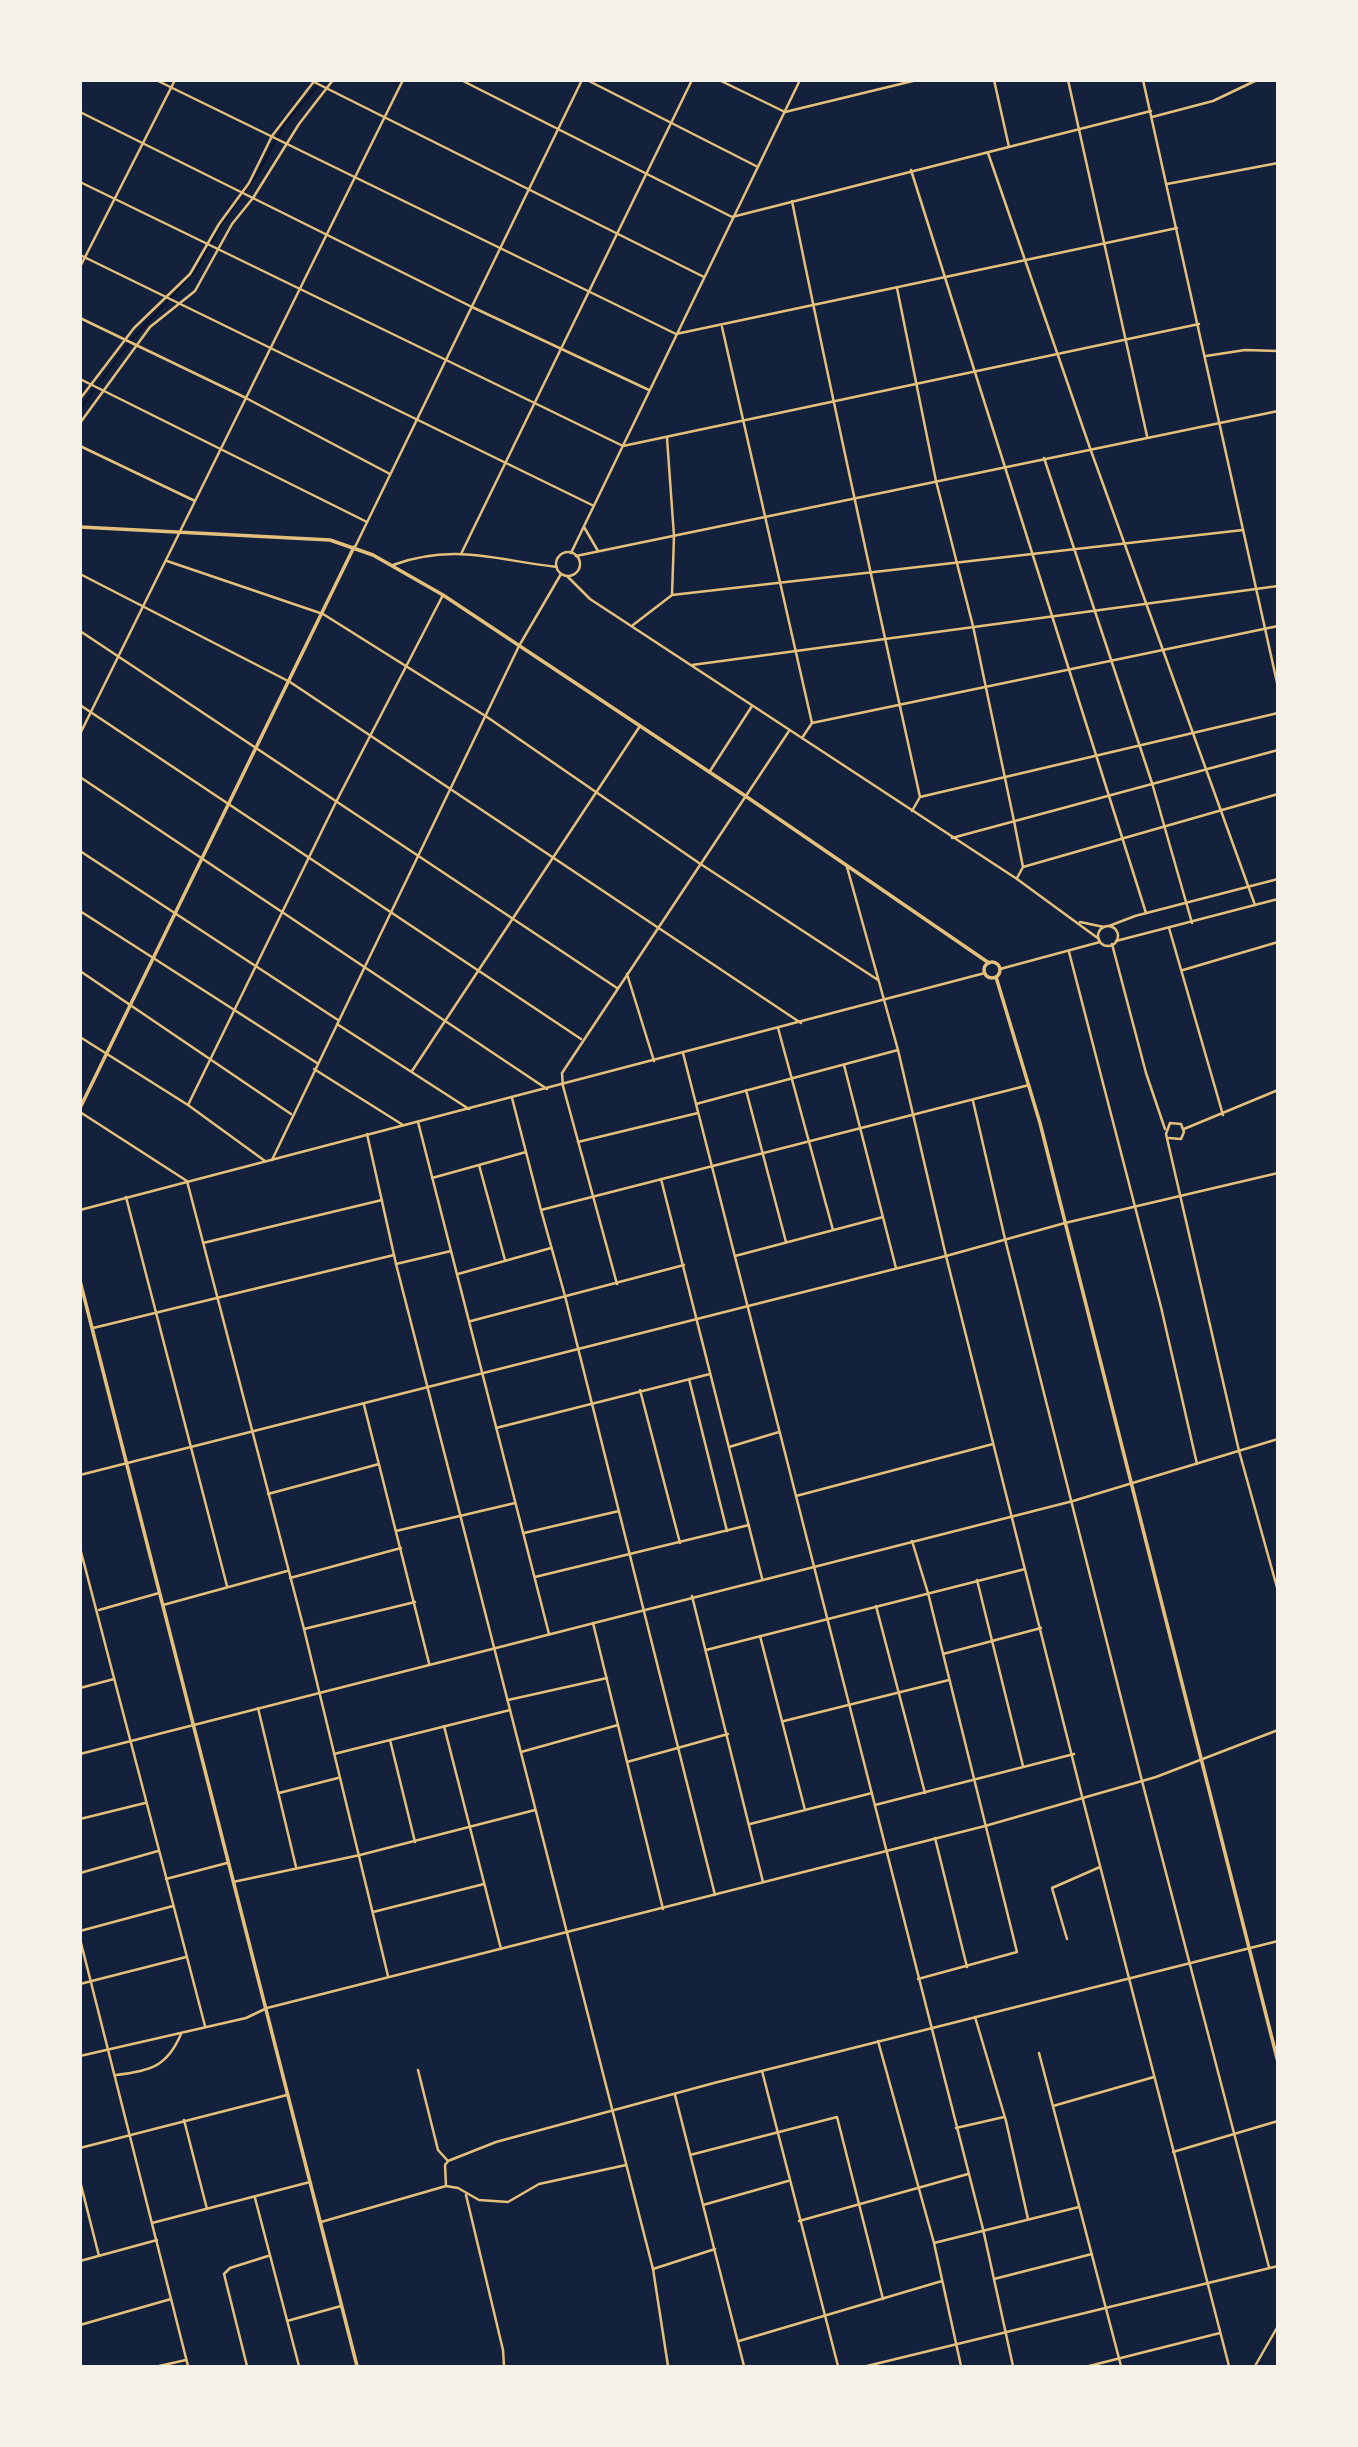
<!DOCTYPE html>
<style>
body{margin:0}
#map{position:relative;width:1358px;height:2447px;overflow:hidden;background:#14213d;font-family:"Golos Text",sans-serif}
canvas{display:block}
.frame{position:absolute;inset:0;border:82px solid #f6f1e7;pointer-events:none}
</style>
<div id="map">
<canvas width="1358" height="2447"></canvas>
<div class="frame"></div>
</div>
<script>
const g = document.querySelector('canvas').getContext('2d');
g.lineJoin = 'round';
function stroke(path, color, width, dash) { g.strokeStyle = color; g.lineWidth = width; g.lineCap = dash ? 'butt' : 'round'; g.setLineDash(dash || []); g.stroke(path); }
stroke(new Path2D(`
 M80,409l48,-65 68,-74 26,-47 35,-48 28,-52 38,-43`), '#0b132b', 2);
stroke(new Path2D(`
 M156,80l520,254 501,-106
 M310,80l394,197
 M461,80l271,137 419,-106
 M587,80l169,86
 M719,80l66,32 132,-32
 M994,80l15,67
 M1068,80l79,356
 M80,112l392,195 177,83
 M1152,117l61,-16 44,-21
 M988,153l102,295 165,457
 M911,170l235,743
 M80,182l543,264 576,-122
 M1167,184l111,-21
 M792,201c40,199 84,397 128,596l-8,14
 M80,255l512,250
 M80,267l95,-187
 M897,288l39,193 37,145 41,195 9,46 -6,11
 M80,318l164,79 146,77
 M722,327l90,396
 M1206,356l39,-6 33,1
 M80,379l287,143
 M80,399l54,-71 56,-54 29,-50 30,-41 23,-47 43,-56
 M80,423l70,-96 45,-36 37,-67 21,-26 46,-74 34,-44
 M667,438l7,98 -2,59
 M80,446l115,55
 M1044,458l108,325 40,140
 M461,554l231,-474
 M576,556l702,-145
 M167,561l156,53 164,103 212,146 179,117
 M80,574l210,108 511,341
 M633,625l39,-30 571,-65
 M80,631l537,357
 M692,665l586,-79
 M80,705l501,334
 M80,734l323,-654
 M802,738l10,-15 466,-97
 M710,771l42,-65
 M80,777l467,312
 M920,797l358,-84
 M952,838l326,-88
 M80,851l258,169
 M847,867l51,183 48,206 136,540 147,570
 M1023,867l255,-73
 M80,911l237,152
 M1169,928l54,187
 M1112,944l34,129 19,56
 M1069,952l92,355 36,157
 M1183,970l95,-28
 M80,971l211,143
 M627,974l27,87
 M337,1024l132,85
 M778,1028l55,202
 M80,1037l108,68 77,56
 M683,1053l300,1176 30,137
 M844,1065l52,203
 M314,1069l89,56
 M412,1071l228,-345
 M746,1090l40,152
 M512,1098l29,112 488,-125
 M973,1101l32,138 137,542 127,486
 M696,1104l202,-54
 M188,1105l148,-303 107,-207
 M80,1112l107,69 117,448 84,347
 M418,1122l131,512
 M1184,1129l94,-39
 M1169,1138l12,1 3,-7 -3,-8 -11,-1 -4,11 73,317 39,140
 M578,1142l120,-29
 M272,1160l247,-514 42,-72
 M479,1165l26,95
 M432,1178l94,-26
 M661,1179l101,399
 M126,1197l101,389
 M541,1210l24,86 150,599
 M203,1243l179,-43
 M735,1256l148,-39
 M396,1264l55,-13
 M458,1274l93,-26
 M617,1284l-54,-198 -1,-13 227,-342
 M471,1321l213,-56
 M93,1328l301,-73
 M689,1379l38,152
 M640,1390l40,153
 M364,1405l65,258
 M496,1428l214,-54
 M729,1447l50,-15
 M268,1494l111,-30
 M796,1496l197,-52
 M396,1531l119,-28
 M524,1533l95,-22
 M912,1541l16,52 89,359 -99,27
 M80,1548l125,478
 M535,1577l214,-52
 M290,1578l111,-30
 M977,1580l46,186
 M692,1596l71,286
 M163,1605l124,-34
 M876,1606l49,187
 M99,1610l60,-17
 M593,1623l70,286
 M304,1629l111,-27
 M760,1636l45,174
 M706,1650l319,-81
 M943,1654l98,-26
 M80,1688l34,-9
 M508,1700l99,-22
 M258,1708l38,159
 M784,1721l165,-41
 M444,1726l57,223
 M390,1740l25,102
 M521,1752l97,-27
 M334,1754l176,-44
 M627,1762l101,-28
 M279,1793l59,-15
 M875,1805l199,-51
 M80,1819l65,-16
 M750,1824l122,-31
 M935,1838l32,129
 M80,1873l78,-22
 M166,1879l61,-16
 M233,1882l127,-27 175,-45
 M373,1912l111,-28
 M80,1931l93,-25
 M80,1939l108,427
 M1067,1939l-15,-51 48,-21
 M80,1984l106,-27
 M975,2017l31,104 22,98
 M878,2041l56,202 27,123
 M1039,2053l82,313
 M418,2070l20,80 10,11
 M762,2071l76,295
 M116,2075c34,-4 51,-8 65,-41
 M675,2095l69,271
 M1053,2106l101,-29
 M184,2120l23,89
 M956,2128l48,-11
 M80,2148l207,-53
 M1173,2152l105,-31
 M690,2155l147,-38 46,182
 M80,2181l19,75
 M446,2186l-1,-21 3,-4 48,-19 218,-59 564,-142
 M466,2195l37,155 1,16
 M255,2198l44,168
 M703,2205l85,-24
 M799,2221l169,-47
 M321,2222l125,-36 12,2 21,12 29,2 31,-18 87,-19
 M152,2223l158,-41
 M934,2243l145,-36
 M80,2261l77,-21
 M653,2269l62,-20
 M994,2279l98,-25
 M287,2321l54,-15
 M80,2325l91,-26
 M739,2341l203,-60
 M159,2366l27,-6
 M247,2366l-23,-92 6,-6 38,-12
 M1089,2366l131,-33`), '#e5c07b', 2.5);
stroke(new Path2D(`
 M1143,80l135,607
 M584,527l14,24
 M355,547l227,-467
 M556 564a12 12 0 1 1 24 0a12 12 0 1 1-24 0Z
 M571,553l229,-473
 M393,565c61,-22 102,-5 164,2
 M567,576l23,23 427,280 82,60
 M1080,922l24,5
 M1109,926l26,-10 143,-37
 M1098 936a10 10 0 1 1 20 0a10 10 0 1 1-20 0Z
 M1116,941l162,-42
 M1000,969l100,-27
 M367,1134l29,130 257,1005 15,97
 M80,1210l905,-237
 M80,1475l866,-219 119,-33 213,-50
 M80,1754l993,-253 205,-62
 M80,2056l166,-38 21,-10 718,-182 171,-49 122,-47
 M867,2366l411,-100
 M1255,2366l23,-40`), '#e5c07b', 2.5);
stroke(new Path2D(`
 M80,527l250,13 43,15 70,40 301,200 245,168
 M984 970a8 8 0 1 1 16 0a8 8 0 1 1-16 0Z
 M996,977l44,146 238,939
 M80,1108l274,-561
 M80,1281l277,1085`), '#e5c07b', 3.5);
</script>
